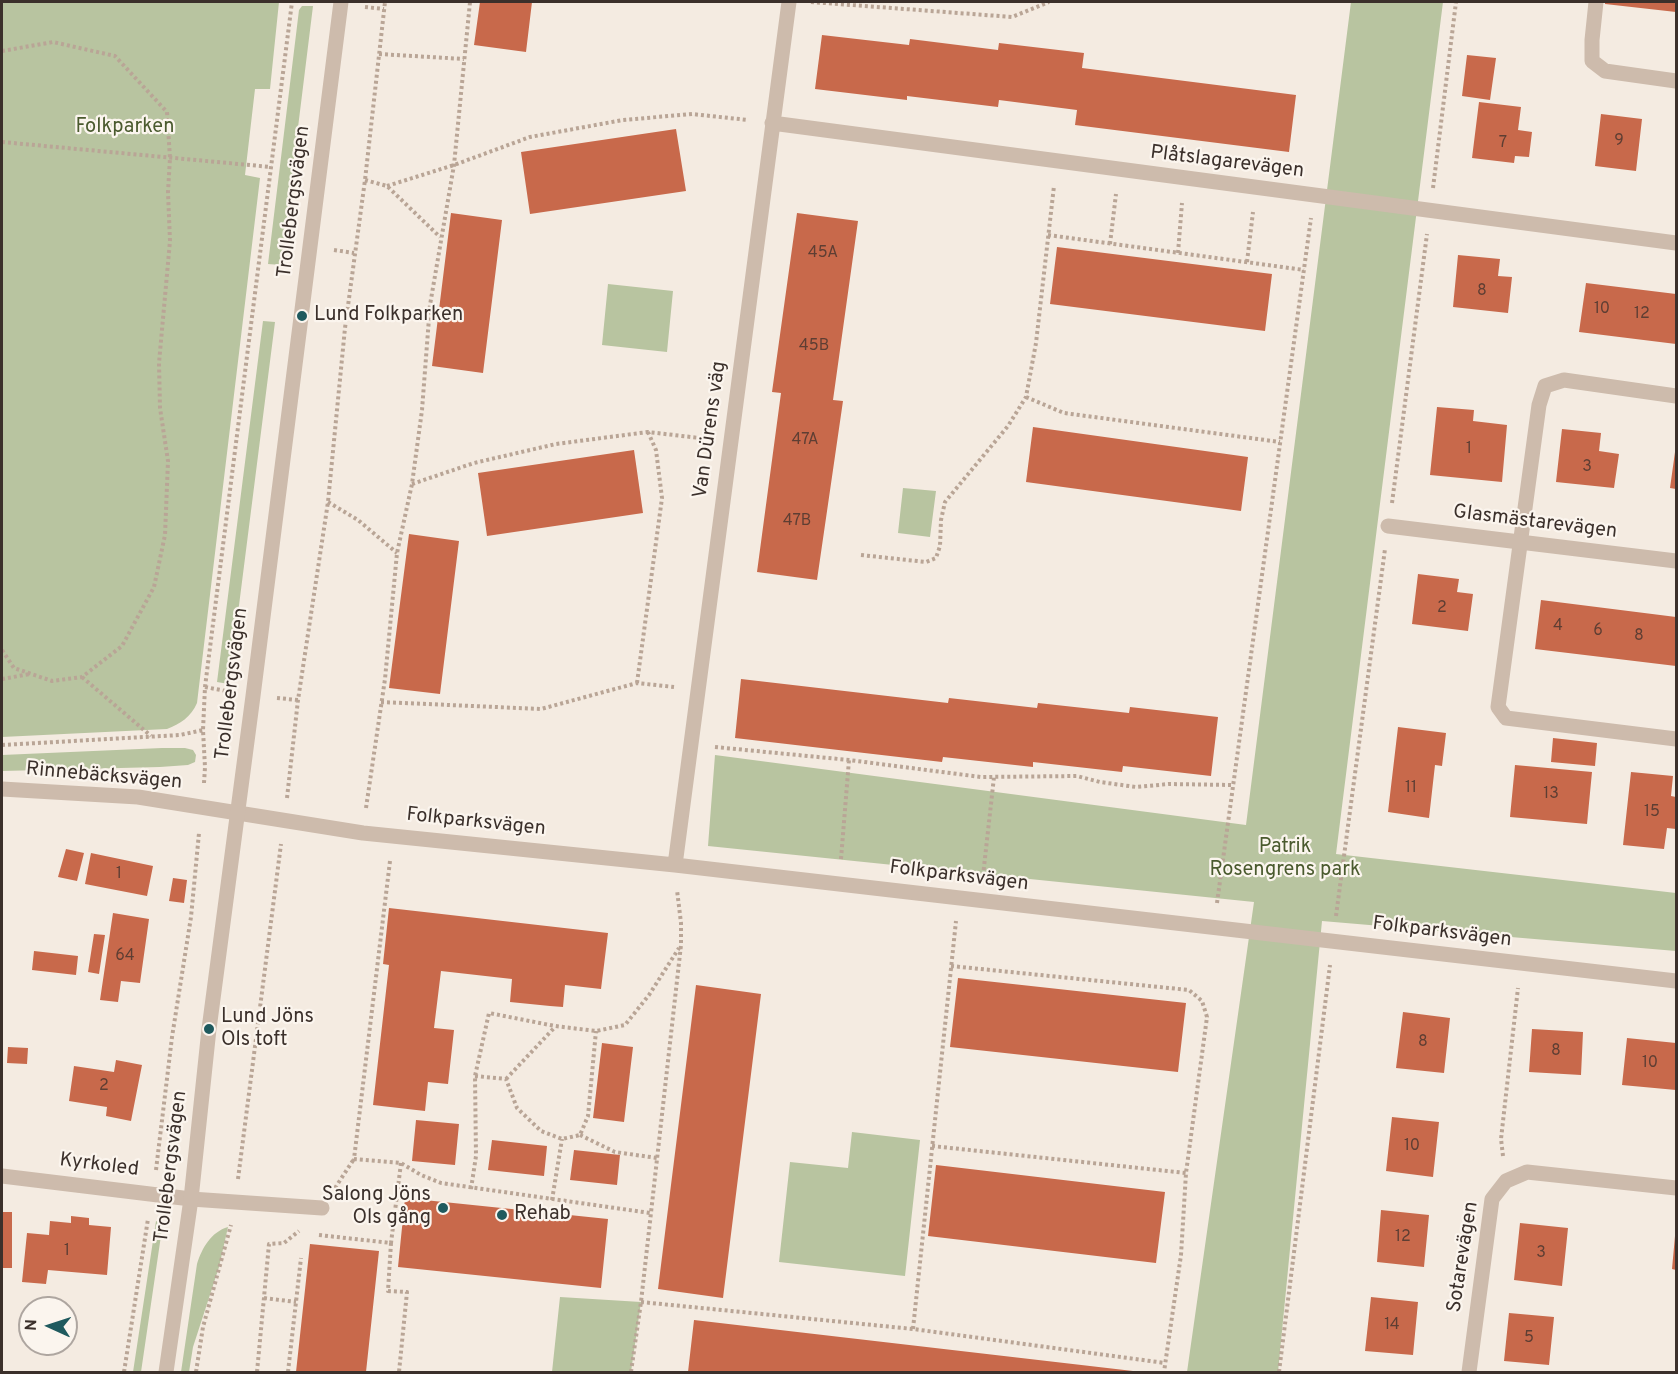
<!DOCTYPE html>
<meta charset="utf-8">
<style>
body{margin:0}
#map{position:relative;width:1678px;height:1374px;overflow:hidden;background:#f4ebe1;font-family:Overpass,sans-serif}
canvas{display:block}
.frame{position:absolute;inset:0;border:3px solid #3b302b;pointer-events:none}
.north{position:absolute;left:18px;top:1296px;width:60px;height:60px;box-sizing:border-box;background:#fbf5ee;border:2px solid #aea6a0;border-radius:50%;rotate:273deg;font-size:16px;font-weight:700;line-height:24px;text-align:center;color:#3b302b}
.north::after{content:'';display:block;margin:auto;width:21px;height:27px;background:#1f5a5e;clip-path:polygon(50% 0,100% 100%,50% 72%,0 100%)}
</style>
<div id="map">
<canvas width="1678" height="1374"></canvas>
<div class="frame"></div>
<div class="north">N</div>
</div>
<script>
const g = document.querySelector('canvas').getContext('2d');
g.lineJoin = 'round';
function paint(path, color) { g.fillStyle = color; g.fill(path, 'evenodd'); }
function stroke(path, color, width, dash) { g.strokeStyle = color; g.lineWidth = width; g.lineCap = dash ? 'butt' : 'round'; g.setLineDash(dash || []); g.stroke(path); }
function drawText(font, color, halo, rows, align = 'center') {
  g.font = font + ' Overpass,sans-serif'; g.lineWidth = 4.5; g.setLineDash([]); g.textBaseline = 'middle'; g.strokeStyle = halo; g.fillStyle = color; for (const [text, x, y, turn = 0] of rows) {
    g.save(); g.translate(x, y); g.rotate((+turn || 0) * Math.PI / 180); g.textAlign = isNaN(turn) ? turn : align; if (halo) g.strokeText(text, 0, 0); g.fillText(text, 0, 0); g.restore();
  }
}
paint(new Path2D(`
 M2,2h277l-9,87h-15l-10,86 15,3 -63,525c-6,14 -17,21 -30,26l-165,8z
 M1351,2h92l-107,852 340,39v58l-354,-30 -44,451h-91l67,-470 -546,-56 7,-91 531,70z
 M302,6h11l-32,259 -13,-1 31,-254z
 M608,284l65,7 -6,61 -65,-7z
 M263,321l12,1 -46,362 -12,-2z
 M903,488l33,3 -6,46 -32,-4z
 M162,748h23l8,2 3,5 -1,7 -7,3 -28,2 -158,4v-16z
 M852,1132l68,8 -15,136 -126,-14 11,-100 58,6z
 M156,1221l7,1 -22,150h-8z
 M228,1227l-9,40 -26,80 -4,25h-8l16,-108c5,-16 14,-32 31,-37z
 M560,1297l81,5 -10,70h-79z`), '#b8c4a0');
paint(new Path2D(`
 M480,2h52l-6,50 -52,-7z
 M1605,2h71v10l-71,-8z
 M822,35l87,10 1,-6 88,11 1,-7 85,10 -2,15 214,27 -7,57 -214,-27 2,-15 -78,-10 -1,7 -91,-11v4l-92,-11z
 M1467,55l29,3 -6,42 -28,-4z
 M1479,102l42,5 -3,23 14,2 -3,25 -14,-1 -1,7 -42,-5z
 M1601,114l41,5 -6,52 -41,-5z
 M676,129l10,62 -156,23 -9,-62z
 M451,213l51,7 -19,153 -51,-7z
 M797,213l61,8 -25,179 10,1 -26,179 -60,-8 24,-179 -9,-1z
 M1057,247l215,27 -7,57 -215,-27z
 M1458,255l42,4 -2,17 14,1 -4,36 -55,-6z
 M1586,283l90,11v50l-97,-12z
 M1437,407l37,3 -1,11 34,4 -5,57 -72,-7z
 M1033,427l215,30 -7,54 -215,-29z
 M1562,429l39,4 -2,18 20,3 -5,34 -58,-6z
 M634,450l9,63 -156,23 -9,-63z
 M1675,452h1v37l-6,-1z
 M409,534l50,7 -19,153 -51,-6z
 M1418,574l41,5 -2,13 16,2 -5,37 -56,-7z
 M1541,600l135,17v49l-141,-17z
 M741,679l207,24 1,-5 88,10 1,-5 91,10 1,-6 88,10 -7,59 -88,-10 -1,6 -89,-10v5l-90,-10 -1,5 -207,-24z
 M1398,727l48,6 -4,33 -7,-1 -6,53 -41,-6z
 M1553,738l44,5 -2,23 -44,-4z
 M1515,765l77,7 -5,52 -77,-7z
 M1631,772l42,4 -2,20 5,1v32l-9,-1 -3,21 -41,-4z
 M66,849l18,4 -7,28 -19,-4z
 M91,853l62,13 -6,30 -62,-12z
 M173,878l14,2 -3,23 -15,-2z
 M389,908l219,25 -7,56 -36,-4 -2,22 -13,-1 -40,-4 2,-23 -71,-8 -7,57 20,2 -6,54 -20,-2 -3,29 -52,-6 16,-140 -6,-1z
 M113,913l36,6 -9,64 -19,-2 -3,21 -18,-2z
 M94,934l11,1 -6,39 -11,-2z
 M34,951l44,5 -2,19 -44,-5z
 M958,978l228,25 -8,69 -228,-25z
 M696,985l65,9 -38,304 -65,-9z
 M1403,1012l47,6 -6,55 -48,-5z
 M1532,1029l51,3 -2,43 -52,-3z
 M1627,1038l49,5v47l-54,-5z
 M602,1043l31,4 -9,75 -31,-4z
 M8,1047l20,1 -1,16 -20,-1z
 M116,1060l26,5 -11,56 -25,-5 1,-9 -38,-6 5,-35 40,6z
 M1392,1117l47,5 -6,55 -47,-6z
 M416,1120l43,4 -4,41 -43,-4z
 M492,1140l55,6 -3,30 -56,-6z
 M574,1150l46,5 -3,30 -47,-5z
 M936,1165l229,27 -9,71 -228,-27z
 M405,1198l203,21 -7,69 -203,-21z
 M1381,1210l48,5 -5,52 -47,-5z
 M2,1212h10v56h-10z
 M71,1216l18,2v7l22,2 -4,48 -59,-5 -2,14 -24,-2 5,-49 22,2 1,-14 21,2z
 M1520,1223l48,5 -6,58 -48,-6z
 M1675,1236h1v34l-4,-1z
 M310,1244l69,7 -13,121h-70z
 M1371,1297l47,5 -5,53 -48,-4z
 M1509,1313l45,4 -5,48 -45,-4z
 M694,1320l439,51v1h-445z`), '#c8694b');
stroke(new Path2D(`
 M811,2l201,15 37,-15
 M365,7l19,2
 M2,51l51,-9 62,14 52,56 3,46 -2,34 2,49 -11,122 1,45 8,53 -3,74 -11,52 -32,59 -40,31 -30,4 -38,-13 -12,-18
 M379,54l85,5
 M2,142l269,25
 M365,180l22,6 53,51
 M387,186l67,-21 76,-28 93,-17 69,-6 56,6
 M1433,188l23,-186
 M1048,235l256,35
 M1110,244l6,-50
 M334,250l20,3
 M1178,253l4,-50
 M1247,262l6,-50
 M1026,397l38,16 216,29
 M412,484l62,-21 82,-19 92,-12 60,7
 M328,502l30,18 39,33
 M1392,503l35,-269
 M861,555l65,7 10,-4 4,-12 1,-26 4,-18 63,-76 18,-29 10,-54 18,-157
 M82,677l69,59
 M2,679l28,-5
 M637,683l25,-185 -6,-48 -8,-18
 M205,687l26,5
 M277,698l21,2
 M381,702l160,7 96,-26 37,4
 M2,745l178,-10 23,-5
 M715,747l134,13 132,17 96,-1 23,6 36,5 33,-3 64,1
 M204,783l1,-16 -2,-37 2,-43 87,-685
 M287,798l11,-98 30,-198 17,-174 20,-148 20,-178
 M366,808l19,-129 12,-126 15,-69 10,-74 8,-105 24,-140 16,-163
 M841,859l8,-99
 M390,861l-36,298 47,4 20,12 20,8 209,30
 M983,876l11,-99
 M1217,903l94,-685
 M1336,916l49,-367
 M951,966l238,24 13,11 5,16 -21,156 -5,82 -17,117
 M475,1076l31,3 11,29 24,23 21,8 18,-4 8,-19 8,-85
 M506,1079l49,-52
 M580,1135l35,17 42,6
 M932,1146l254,27
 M1503,1156l-2,-17 17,-151
 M156,1170l16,-133 19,-120 8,-84
 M238,1179l43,-335
 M335,1188l19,-29
 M471,1189l5,-33 -1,-80 14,-63 66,13 41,5 29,-6 24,-30 30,-47
 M552,1200l10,-61
 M319,1235l72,8 10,-80
 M391,1243l-3,48 19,1 -8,80
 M264,1298l32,4
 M641,1302l272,27 252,34
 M913,1329l43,-408
 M124,1372l24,-153
 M196,1372l7,-45 28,-102
 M257,1372l12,-128 15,-1 15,-12
 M288,1372l13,-114
 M631,1372l10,-70 40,-357v-22l-4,-33
 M1279,1372l51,-407`), '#b9a596', 4, [3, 3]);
stroke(new Path2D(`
 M1596,2l-4,38v21l13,10 71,10
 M1676,396l-112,-16 -19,6 -6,19 -41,302 8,11 170,21
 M191,1199l131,9`), '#cdbbac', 15);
stroke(new Path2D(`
 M772,123l904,120
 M1388,526l288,35
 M2,789l136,8 225,36 312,32 1001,116
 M675,865l114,-863
 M2,1176l189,23
 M1469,1372l23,-173 14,-18 21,-9 149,16`), '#cdbbac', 15);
stroke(new Path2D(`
 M166,1372l25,-173 18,-170 44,-333 88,-694`), '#cdbbac', 15);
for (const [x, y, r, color] of [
 [302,316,6,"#1f5a5e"],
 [209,1029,6,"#1f5a5e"],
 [443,1208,6,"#1f5a5e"],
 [502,1215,6,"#1f5a5e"]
]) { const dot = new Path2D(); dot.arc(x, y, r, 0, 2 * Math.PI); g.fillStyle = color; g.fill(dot); stroke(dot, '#fbf5ee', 2); }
drawText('16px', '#5e3e33', null, [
 ["9",1619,142],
 ["7",1503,144],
 ["45A",823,254],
 ["8",1482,292],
 ["10",1602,310],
 ["12",1642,315],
 ["45B",814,347],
 ["47A",805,441],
 ["1",1469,450],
 ["3",1587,468],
 ["47B",797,522],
 ["2",1442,609],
 ["4",1558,627],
 ["6",1598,632],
 ["8",1639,637],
 ["11",1411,789],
 ["13",1551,795],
 ["15",1652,813],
 ["1",119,875],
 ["64",125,957],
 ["8",1423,1043],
 ["8",1556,1052],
 ["10",1650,1064],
 ["2",104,1087],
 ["10",1412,1147],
 ["12",1403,1238],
 ["1",67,1252],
 ["3",1541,1254],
 ["14",1392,1326],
 ["5",1529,1339]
]);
drawText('20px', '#4a5a2e', '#fbf5ee', [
 ["Folkparken",125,128],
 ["Patrik",1285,848],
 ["Rosengrens park",1285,871]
]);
drawText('20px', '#3b302b', '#fbf5ee', [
 ["Plåtslagarevägen",1227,163,7],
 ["Trollebergsvägen",295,202,-83],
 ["Van Dürens väg",711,430,-82],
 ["Glasmästarevägen",1535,523,7],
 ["Trollebergsvägen",233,684,-83],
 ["Rinnebäcksvägen",104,777,5],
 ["Folkparksvägen",476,823,6],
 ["Folkparksvägen",959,877,7],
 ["Folkparksvägen",1442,933,7],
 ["Kyrkoled",99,1166,7],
 ["Trollebergsvägen",172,1167,-83],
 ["Sotarevägen",1464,1257,-81]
]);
drawText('20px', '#3b302b', '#fbf5ee', [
 ["Lund Folkparken",314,316],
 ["Lund Jöns",221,1018],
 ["Ols toft",221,1041],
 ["Salong Jöns",431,1196,"right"],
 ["Ols gång",431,1219,"right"],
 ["Rehab",514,1215]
], 'left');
</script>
